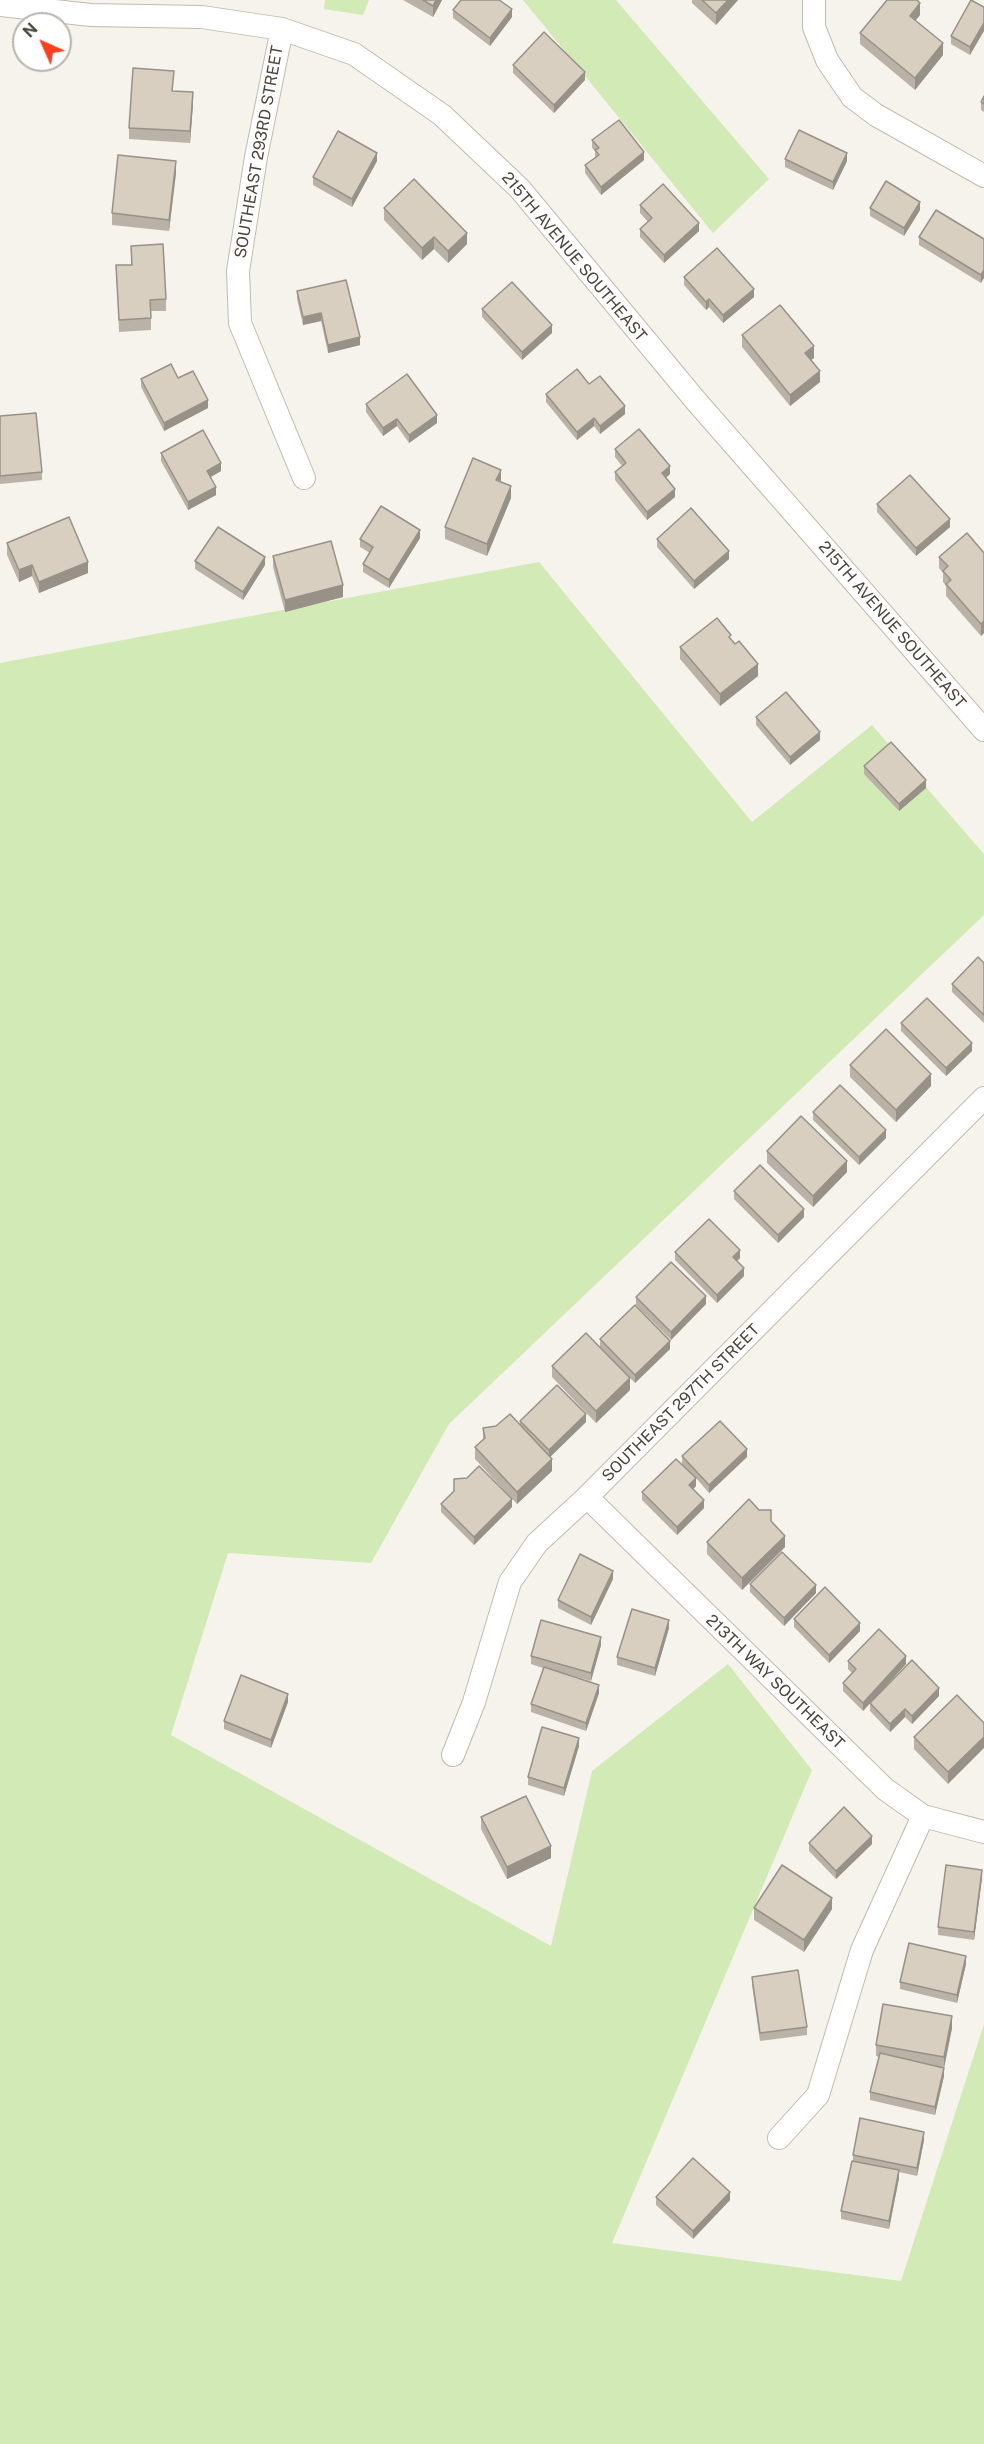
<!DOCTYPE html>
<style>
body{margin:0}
#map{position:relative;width:984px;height:2444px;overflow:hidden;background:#f6f3ec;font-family:"Public Sans",sans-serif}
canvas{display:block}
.north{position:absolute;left:12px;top:12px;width:60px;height:60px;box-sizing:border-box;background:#fff;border:2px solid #b7b4b0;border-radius:50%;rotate:315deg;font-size:16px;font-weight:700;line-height:24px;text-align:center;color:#4b4439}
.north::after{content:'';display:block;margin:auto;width:21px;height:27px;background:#fc3f1d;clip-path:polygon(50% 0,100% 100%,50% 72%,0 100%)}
</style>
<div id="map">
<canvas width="984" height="2444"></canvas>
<div class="north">N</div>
</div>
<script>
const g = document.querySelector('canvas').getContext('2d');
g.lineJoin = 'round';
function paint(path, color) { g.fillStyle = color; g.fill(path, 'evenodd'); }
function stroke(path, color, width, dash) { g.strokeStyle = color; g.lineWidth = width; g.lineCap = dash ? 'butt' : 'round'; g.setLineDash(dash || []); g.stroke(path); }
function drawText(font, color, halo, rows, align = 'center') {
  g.font = font + ' "Public Sans",sans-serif'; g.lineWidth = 4.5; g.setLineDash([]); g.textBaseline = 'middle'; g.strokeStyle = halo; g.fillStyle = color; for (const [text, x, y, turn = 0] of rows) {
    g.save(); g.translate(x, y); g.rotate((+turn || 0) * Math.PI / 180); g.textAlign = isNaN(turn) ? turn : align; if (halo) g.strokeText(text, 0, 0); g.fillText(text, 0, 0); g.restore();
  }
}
paint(new Path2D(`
 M325,0h44l-6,15 -39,-6z
 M523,0h93l153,179 -56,54z
 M539,562l213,260 120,-97 112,129v61l-535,509 -78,139 -143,-10 -57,182 380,211 41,-175 136,-107 84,106 -200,473 289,38 83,-257v420h-984v-1781z`), '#d2eab5');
const street = new Path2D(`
 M814,0v27l13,33 25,37 24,18 108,61
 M0,5l91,10 111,2 80,12 72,25 88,61 78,74 176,212 288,329
 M282,29l-26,128 -18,114 2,52 64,155
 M587,1497l298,292 38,27 61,16
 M453,1755l21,-53 36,-120 27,-39 50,-46 397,-399
 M779,2138l39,-43 44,-145 61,-134`);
stroke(street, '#c2bbae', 24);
stroke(street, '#fff', 22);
paint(new Path2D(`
 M403,0h39l-9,17z
 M692,0h46l-22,25 -24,-22z
 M971,0l-1,55 -19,-11v-8z
 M453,10l59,7 -22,29 -37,-28z
 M920,15l-5,6 28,34 -28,35 -55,-46v-11z
 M513,65l72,15 -31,33 -41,-40z
 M173,91l20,13 -3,39 -61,-4v-11z
 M984,96v16l-3,-2v-8z
 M592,140l52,20 -43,35 -16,-22v-8l10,-8v-6l-3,-3z
 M785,159l62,2 -14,29 -48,-23z
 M377,161l-25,46 -39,-22v-8z
 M176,173l-7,58 -57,-6v-12z
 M640,205l59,26 -35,32 -24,-26v-8l8,-7 -8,-9z
 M384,208l83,36 -19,19 -14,-14 -12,11 -38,-40z
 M870,208l50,2 -16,26 -34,-20z
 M919,237l65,2 -3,44 -62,-38z
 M131,246l35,53v12h-15v19l-32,2 -3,-67h15z
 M684,277l70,20 -31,26 -14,-16 -3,3 -22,-25z
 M297,291l63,54 -32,8 -7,-32 -18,4 -6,-26z
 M482,309l70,24 -30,27 -40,-43z
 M742,335l72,23 -3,2 9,22 -30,24 -48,-59z
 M178,378l30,30 -44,23 -23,-44v-8z
 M589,384l36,30 -25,20 -6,-8 -17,14 -31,-38v-8z
 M366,404l71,19 -28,20 -12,-17 -14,10 -17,-24z
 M0,416l42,56v8l-42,4z
 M615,449l55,25 -4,4 9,19 -28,23 -32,-40v-8l7,-6 -7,-9z
 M161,453l60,18 -10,6 5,18 -28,15 -27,-49z
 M501,482l10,16 -24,58 -42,-17v-12z
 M877,504l73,23 -34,29 -39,-44z
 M420,538l-31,50 -26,-16v-8l7,-11 -10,-6v-8z
 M657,539l72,20 -35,30 -37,-42z
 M7,543l81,30 -49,20 -7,-17 -13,6 -12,-27z
 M984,553v80l-3,3 -35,-40v-10l-3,-4v-9l-4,-5v-11z
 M273,556l70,41 -58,15 -12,-45z
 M195,561l70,4 -22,35 -48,-31z
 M731,640l27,36 -38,30 -40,-47v-12z
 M756,717l64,23 -30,25 -34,-40z
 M864,766l62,22 -27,23 -35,-37z
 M984,963v60l-32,-31v-8z
 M901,1023l71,28 -26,25 -45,-45z
 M850,1065l81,21 -35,36 -46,-45z
 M813,1112l73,26 -27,27 -46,-45z
 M767,1151l80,21 -34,35 -46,-44z
 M734,1191l70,26 -26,26 -44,-44z
 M675,1252l65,6 -3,3 7,15 -27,27 -42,-43z
 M636,1297l70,7 -35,36 -35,-35z
 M600,1339l70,10 -35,34 -35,-36z
 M552,1366l78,24 -34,33 -44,-46z
 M520,1421l66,1 -36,35 2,14 -35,33 -42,-45v-12l8,-7v-12l37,-3z
 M682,1456l65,1 -38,36 -13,-15v8l-3,3 11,19 -27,27 -35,-35v-8l40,-28z
 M467,1478l45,29 -38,38 -33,-33v-8z
 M707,1542l78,5 -43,43 -35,-36z
 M613,1579l-22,46 -33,-17v-8z
 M750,1584l66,9 -32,33 -34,-34z
 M794,1619l66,12 -31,32 -35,-36z
 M669,1628l-14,48 -38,-11v-8z
 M601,1645l-10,36 -28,-8 36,20 -13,38 -55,-19v-8l12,-36 -12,-4v-8z
 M848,1661l58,3 -43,47 -20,-20v-8l9,-10 -4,-4z
 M939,1696l-27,28 -7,-7 -15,15 -20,-21v-8z
 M288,1702l-17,46 -47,-19v-8z
 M984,1723l-36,61 -34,-35v-12z
 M579,1746l-15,50 -36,-11v-8z
 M481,1817l70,41 -44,21 -26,-50z
 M809,1843l63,1 -36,35 -27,-28z
 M982,1878l-8,62 -36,-5v-8z
 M754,1908l78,1 -28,43 -50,-32z
 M966,1964l-9,39 -57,-14v-7z
 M752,1977l55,50v8l-47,6 -8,-56z
 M952,2028l-8,40v8l-9,39 -65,-15v-8l9,-35 -3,-1v-11z
 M924,2140l-7,36 -18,-4v6l-10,51 -48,-10v-8l12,-50v-6z
 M656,2197l74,3 -37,39 -37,-34z`), '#bab2a6');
paint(new Path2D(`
 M436,0h6l-9,17v-11z
 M728,0h10l-22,25v-12z
 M920,3v12l-10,12v-11z
 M512,9v8l-22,29v-8z
 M984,23v8l-14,24v-8z
 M943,43v12l-28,35v-12z
 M585,72v8l-31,33v-8z
 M193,92v12l-3,39v-12z
 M644,152v8l-43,35v-8z
 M377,153v8l-25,46v-8z
 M847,153v8l-14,29v-8z
 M176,161v12l-7,58v-11z
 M920,202v8l-16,26v-8z
 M699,223v8l-35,32v-8z
 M467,233v11l-19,19v-12z
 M434,237v12l-12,11v-12z
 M984,270v8l-3,5v-8z
 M754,289v8l-31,26v-8z
 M709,299v8l-3,3v-8z
 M321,313v8l-18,4v-8z
 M552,325v8l-30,27v-8z
 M360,337v8l-32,8v-8z
 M814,346v12l-9,6v-11z
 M820,371v11l-30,24v-11z
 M208,400v8l-44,23v-8z
 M625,406v8l-25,20v-8z
 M437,415v8l-28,20v-8z
 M594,418v8l-17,14v-8z
 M397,419v7l-14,10v-8z
 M221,463v8l-14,8v-8z
 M670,466v8l-8,7v-8z
 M501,470v11l-5,-1z
 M511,486v12l-24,58v-12z
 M216,487v8l-28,15v-8z
 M675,489v8l-28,23v-8z
 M950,519v8l-34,29v-8z
 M420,530v8l-31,50v-8z
 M729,551v8l-35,30v-8z
 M265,557v8l-22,35v-8z
 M88,562v11l-49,20v-11z
 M32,565v11l-13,6v-12z
 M343,585v12l-58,15v-12z
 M984,621v12l-3,3v-12z
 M758,664v12l-38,30v-12z
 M820,732v8l-30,25v-8z
 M926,780v8l-27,23v-7z
 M972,1043v8l-26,25v-8z
 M931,1074v12l-35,36v-12z
 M886,1130v8l-27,27v-8z
 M847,1161v11l-34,35v-11z
 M804,1209v8l-26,26v-8z
 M740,1250v8l-7,7v-8z
 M744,1268v8l-27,27v-8z
 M706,1296v8l-35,36v-8z
 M670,1341v8l-35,34v-8z
 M630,1378v12l-34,33v-12z
 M586,1414v8l-37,36v-8z
 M747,1449v8l-38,36v-8z
 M552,1459v12l-35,33v-12z
 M696,1478v8l-7,7v-8z
 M512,1499v8l-38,38v-8z
 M704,1500v8l-27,27v-8z
 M785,1536v11l-43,43v-12z
 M613,1571v8l-22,46v-8z
 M816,1585v8l-32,33v-8z
 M669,1620v8l-14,48v-8z
 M860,1623v8l-31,32v-8z
 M601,1637v8l-10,36v-8z
 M906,1656v8l-43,47v-8z
 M599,1685v8l-13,38v-8z
 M939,1688v8l-27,28v-8z
 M288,1694v8l-17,46v-8z
 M905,1709v8l-15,15v-8z
 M984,1737v11l-36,36v-12z
 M579,1738v8l-15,50v-8z
 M872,1836v8l-36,35v-8z
 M551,1846v12l-44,21v-12z
 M982,1870v8l-8,62v-8z
 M832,1898v11l-28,43v-12z
 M966,1956v8l-9,39v-8z
 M952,2016v12l-8,40v8l-9,39v-8l9,-39v-11z
 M924,2132v8l-7,36v-8z
 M899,2170v8l-10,51v-8z
 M730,2192v8l-37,39v-8z`), '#979187');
const building = new Path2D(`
 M423,0h13l-3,6z
 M461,0h38l13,9 -22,29 -37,-28z
 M702,0h26l-12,13z
 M887,0h30l3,3 -10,13 33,27 -28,35 -55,-45z
 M971,0l13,7v16l-14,24 -19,-11z
 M544,32l41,40 -31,33 -41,-40z
 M133,68l41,3 -2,20 21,1 -3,39 -61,-3z
 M984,96v8l-3,-2z
 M619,120l25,32 -43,35 -16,-22 14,-10 -4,-5 4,-2 -7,-8z
 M799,130l48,23 -14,29 -48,-23z
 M338,131l39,22 -25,46 -39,-22z
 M118,155l58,6 -7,59 -57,-7z
 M414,179l53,54 -19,18 -14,-14 -12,11 -38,-40z
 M886,181l34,21 -16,26 -34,-20z
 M663,184l36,39 -35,32 -24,-26 12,-11 -12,-13z
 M936,210l48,29v31l-3,5 -62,-38z
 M163,244l3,55 -16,1 1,18 -32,2 -3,-55h16l-1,-19z
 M717,248l37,41 -31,26 -14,-16 -3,3 -22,-25z
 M346,280l14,57 -32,8 -7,-32 -18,4 -6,-26z
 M512,282l40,43 -30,27 -40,-43z
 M780,305l34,41 -9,7 15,18 -30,24 -48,-60z
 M171,364l7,14 15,-7 15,29 -44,23 -23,-44z
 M577,369l12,15 11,-8 25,30 -25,20 -6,-8 -17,14 -31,-38z
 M407,374l30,41 -28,20 -12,-16 -14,9 -17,-24z
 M36,413l6,59 -42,4v-60z
 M639,429l31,37 -8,7 13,16 -28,23 -32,-40 11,-9 -11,-14z
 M203,430l18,33 -14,8 9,16 -28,15 -27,-49z
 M473,458l28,12 -5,10 15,6 -24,58 -42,-17z
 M910,475l40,44 -34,29 -39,-44z
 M381,506l39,24 -31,50 -26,-16 10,-17 -13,-8z
 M691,508l38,43 -35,30 -37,-42z
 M69,517l19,45 -49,20 -7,-17 -13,5 -12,-27z
 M218,527l47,30 -22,35 -48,-31z
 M967,533l17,20v68l-3,3 -35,-40 5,-4 -8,-9 5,-5 -9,-9z
 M331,541l12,44 -58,15 -12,-44z
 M717,618l14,17 -2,2 6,7 4,-3 19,23 -38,30 -40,-47z
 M786,692l34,40 -30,25 -34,-40z
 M891,742l35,38 -27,24 -35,-38z
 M978,957l6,6v52l-32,-31z
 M927,998l45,45 -26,25 -45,-45z
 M886,1029l45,45 -35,36 -46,-45z
 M840,1085l46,45 -27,27 -46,-45z
 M801,1116l46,45 -34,35 -46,-45z
 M760,1165l44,44 -26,26 -44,-44z
 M709,1219l31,31 -7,7 11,11 -27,27 -42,-43z
 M671,1262l35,34 -35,36 -35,-35z
 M635,1305l35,36 -35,34 -35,-36z
 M586,1333l44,45 -34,33 -44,-45z
 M557,1385l29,29 -37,36 -29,-29z
 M510,1414l42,45 -35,33 -42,-45 10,-9 -2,-10 13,-2z
 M720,1421l27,28 -38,36 -27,-29z
 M676,1459l20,19 -7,7 15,15 -27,27 -35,-35z
 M479,1466l33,33 -38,38 -33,-33 13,-13v-12l13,-1z
 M749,1499l10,11h12v11l14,15 -43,42 -35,-36z
 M782,1552l34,33 -32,33 -34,-34z
 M580,1554l33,17 -22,46 -33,-17z
 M825,1587l35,36 -31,32 -35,-36z
 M632,1609l37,11 -14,48 -38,-11z
 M541,1620l60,17 -10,36 -60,-17z
 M879,1629l27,27 -43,47 -20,-20 13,-14 -8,-8z
 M912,1660l27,28 -27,28 -7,-7 -15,15 -20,-21z
 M544,1667l55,18 -13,38 -55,-19z
 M241,1675l47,19 -17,46 -47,-19z
 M957,1695l27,28v14l-36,35 -34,-35z
 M542,1727l37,11 -15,50 -36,-11z
 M526,1796l25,50 -44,21 -26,-50z
 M844,1807l28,29 -36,35 -27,-28z
 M782,1865l50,33 -28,42 -50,-32z
 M946,1865l36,5 -8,62 -36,-5z
 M909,1943l57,13 -9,39 -57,-13z
 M798,1970l9,57 -47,6 -8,-56z
 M883,2004l69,12 -8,41 -68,-12z
 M880,2053l64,15 -9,39 -65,-15z
 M860,2118l64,14 -7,36 -64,-13z
 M693,2158l37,34 -37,39 -37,-34z
 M852,2161l47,9 -10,51 -48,-10z`);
paint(building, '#d8cfc1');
stroke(building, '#979187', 1.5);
drawText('16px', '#4b4439', '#fff', [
 ["SOUTHEAST 293RD STREET",259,152,-80],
 ["215TH AVENUE SOUTHEAST",574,257,50],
 ["215TH AVENUE SOUTHEAST",892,625,49],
 ["SOUTHEAST 297TH STREET",681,1403,-45],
 ["213TH WAY SOUTHEAST",775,1682,44]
]);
</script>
